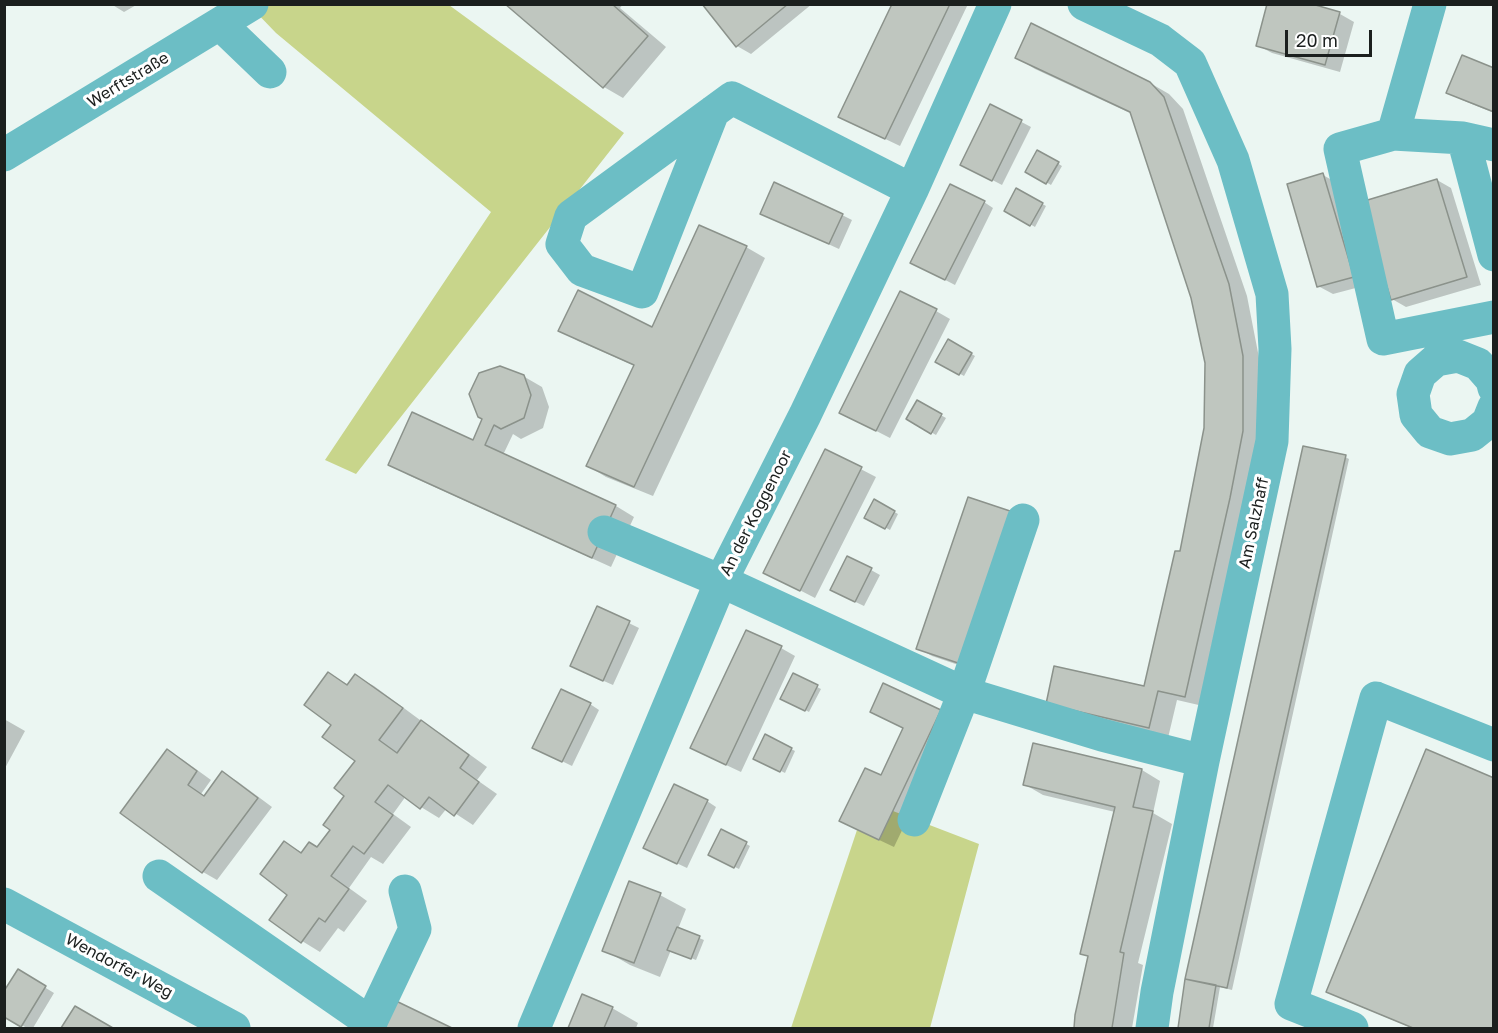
<!DOCTYPE html>
<meta charset="utf-8">
<style>
body{margin:0}
#map{position:relative;width:1498px;height:1033px;overflow:hidden;background:#ebf6f2;font-family:"Golos Text",sans-serif}
canvas{display:block}
.frame{position:absolute;inset:0;border:6px solid #1b1f1e;pointer-events:none}
.scale{position:absolute;left:1285px;top:30px;width:87px;height:27px;box-sizing:border-box;border:3px solid #1b1f1e;border-top:0;padding-left:8px;font-size:18px;line-height:21px;white-space:nowrap;color:#1b1f1e;-webkit-text-stroke:4px #fff;paint-order:stroke}
</style>
<div id="map">
<canvas width="1498" height="1033"></canvas>
<div class="frame"></div>
<div class="scale">20 m</div>
</div>
<script>
const g = document.querySelector('canvas').getContext('2d');
g.lineJoin = 'round';
function paint(path, color) { g.fillStyle = color; g.fill(path, 'evenodd'); }
function stroke(path, color, width, dash) { g.strokeStyle = color; g.lineWidth = width; g.lineCap = dash ? 'butt' : 'round'; g.setLineDash(dash || []); g.stroke(path); }
function drawText(font, color, halo, rows, align = 'center') {
  g.font = font + ' "Golos Text",sans-serif'; g.lineWidth = 6; g.setLineDash([]); g.textBaseline = 'middle'; g.strokeStyle = halo; g.fillStyle = color; for (const [text, x, y, turn = 0] of rows) {
    g.save(); g.translate(x, y); g.rotate((+turn || 0) * Math.PI / 180); g.textAlign = isNaN(turn) ? turn : align; if (halo) g.strokeText(text, 0, 0); g.fillText(text, 0, 0); g.restore();
  }
}
paint(new Path2D(`
 M252,4l197,1 175,128 -268,341 -31,-14 166,-248 -215,-179 -26,-27z
 M893,811l86,33 -49,184h-139l66,-198 22,10z`), '#c8d58b');
paint(new Path2D(`
 M111,4h27l-14,8z
 M508,4h115l-3,4 46,39 -43,51 -19,-11z
 M703,4h109l-61,50 -14,-8z
 M894,4h74l-68,142 -46,-22z
 M1306,4l34,10 14,8 -14,50 -68,-19 -15,-8z
 M1017,58l133,25 19,11 14,15 64,187 14,72v75l-58,263 -26,-6 -9,38 -102,-24 79,-27 36,-134 25,-125 1,-66 -15,-65 -60,-183 -97,-45z
 M1494,70v43l-32,-13 -14,-8z
 M991,106l40,21 -29,58 -31,-16z
 M1038,152l24,14 -11,19 -24,-14z
 M1323,175l14,8 30,102 -34,9 -15,-8z
 M1437,180l14,8 30,97 -75,22 -14,-8z
 M1017,190l29,16 -11,21 -29,-17z
 M984,202l9,6 -38,77 -33,-17z
 M842,215l10,5 -13,29 -68,-31z
 M746,247l19,11 -112,238 -47,-19 -18,-11 47,-100 -57,-25 -18,-11 93,-1z
 M936,311l14,8 -60,119 -35,-18z
 M949,341l26,15 -11,20 -27,-15z
 M523,376l19,11 7,20 -6,21 -22,11 -8,-5 -10,21 113,51 18,11 -23,50 -203,-92 -18,-11 84,-22z
 M917,402l29,16 -10,17 -28,-16z
 M826,451l50,26 -61,121 -35,-18z
 M1345,457l4,2 -117,531 -12,-3 -7,41h-34l7,-49z
 M969,499l7,172 -44,-15 -14,-8z
 M875,501l23,13 -8,16 -24,-13z
 M871,570l9,5 -16,31 -23,-11z
 M598,608l41,20 -26,57 -32,-14z
 M781,648l14,8 -54,116 -34,-16z
 M329,674l20,11 7,-9 18,10 46,34v1l20,12 47,34 -10,13 20,14 -24,31 -26,-17 -8,10 -18,-11 -15,-11 -13,18 18,13 -28,37 -12,-7 -22,31 18,13 -23,31 -6,-4 -18,24 -18,-11 -12,-47 -5,-51 18,10 15,-5 14,-19 14,-33 11,-36 -24,-35z
 M793,675l28,14 -12,23 -27,-14z
 M590,704l9,6 -27,56 -29,-14z
 M4,719l21,12 -21,39z
 M955,720l-61,127 -38,-18 49,-101z
 M766,736l29,15 -10,22 -30,-15z
 M168,751l14,8 29,21 -10,14 4,3 18,-24 14,8 35,26 -55,73 -14,-8 -81,-59z
 M1142,770l18,11 -7,32 19,11 -34,139 5,2 -11,63h-57l2,-13 12,-58 -7,-4 33,-141 -72,-17 -19,-11z
 M1494,780v248h-82l-70,-29 -14,-8z
 M707,801l9,6 -29,61 -32,-15z
 M722,831l28,15 -11,23 -29,-14z
 M660,895l26,14 -8,20 26,11 -8,20 -25,-10 -11,27 -30,-12 -26,-15z
 M18,971l36,22 -21,35h-6l-23,-13z
 M583,996l29,12 26,15 -2,5h-67z
 M394,1002l55,26h-67z
 M75,1008l35,20h-47z`), '#0003');
const building = new Path2D(`
 M505,4h107l36,32 -45,52z
 M702,4h86l-52,43z
 M892,4h58l-65,135 -47,-22z
 M1267,4h45l28,8 -15,53 -69,-19z
 M1031,23l119,59 14,15 65,187 14,72v75l-13,67 -45,199 -27,-6 -9,37 -103,-24 8,-38 90,20 31,-135h5l24,-123 1,-65 -14,-65 -61,-186 -115,-54z
 M1462,55l32,13v44l-48,-19z
 M990,104l32,16 -30,61 -32,-16z
 M1037,150l22,12 -13,22 -21,-12z
 M1323,173l31,104 -37,10 -30,-103z
 M1437,179l30,98 -76,23 -30,-98z
 M774,182l69,32 -14,30 -69,-30z
 M950,184l35,17 -40,79 -35,-17z
 M1016,188l27,15 -13,23 -26,-15z
 M699,225l48,21 -113,241 -48,-21 48,-101 -76,-34 20,-41 74,37z
 M900,291l37,18 -61,122 -37,-18z
 M948,339l24,14 -13,22 -24,-13z
 M500,366l24,9 7,20 -7,23 -23,11 -7,-4 -9,20 131,60 -24,53 -204,-93 24,-53 61,28 9,-21 -4,-2 -9,-23 10,-21z
 M917,400l25,14 -11,20 -25,-15z
 M1303,446l43,9 -119,533 -42,-9z
 M825,449l37,18 -62,124 -37,-18z
 M968,497l45,15 -52,152 -45,-15z
 M874,499l21,12 -10,18 -21,-11z
 M847,556l25,12 -17,34 -25,-12z
 M597,606l33,15 -27,60 -33,-15z
 M746,630l36,16 -56,119 -36,-17z
 M328,672l19,13 8,-11 48,34 -24,32 18,13 24,-33 48,35 -9,13 19,14 -25,34 -25,-19 -9,12 -32,-24 -13,17 18,13 -29,39 -11,-8 -22,30 18,13 -24,33 -6,-4 -18,25 -32,-23 18,-25 -27,-21 24,-33 17,12 8,-11 8,5 13,-17 -7,-5 21,-29 -10,-8 21,-27 -33,-24 9,-12 -27,-20z
 M793,673l25,12 -13,26 -25,-12z
 M883,683l58,27 -62,130 -40,-19 26,-53 16,7 22,-47 -33,-16z
 M561,689l30,14 -29,59 -30,-14z
 M765,734l27,14 -12,24 -27,-13z
 M1033,743l109,26 -9,38 20,4 -33,141 4,1 -12,75h-38l1,-13 13,-59 -8,-2 35,-147 -92,-22z
 M167,749l30,22 -9,14 16,11 18,-25 36,27 -56,75 -82,-60z
 M1426,749l68,29v250h-81l-87,-36z
 M674,784l34,16 -31,64 -34,-16z
 M721,829l26,13 -13,26 -26,-13z
 M629,881l32,12 -27,70 -32,-12z
 M677,927l23,9 -9,23 -24,-9z
 M18,969l28,17 -25,41 -17,-10v-26z
 M1185,979l31,6 -7,43h-31z
 M582,994l31,13 -9,21h-36z
 M394,1000l58,28h-72z
 M75,1006l38,22h-52z`);
paint(building, '#bfc6bf');
stroke(building, '#8b928b', 1.5);
stroke(new Path2D(`
 M1084,4l76,36 30,23 43,97 39,134 3,55 -3,92 -69,320 -46,231 -5,36
 M1430,4l-37,130 70,4 31,7
 M220,24l50,48
 M713,112l-71,180 -60,-22 -20,-26 9,-28 161,-118 180,92
 M1393,134l-53,15 43,190 111,-22
 M1463,138l31,117
 M4,155l248,-151
 M1494,388l-2,-8 -14,-16 -20,-8 -22,4 -16,14 -7,20 3,21 14,17 20,7 22,-4 16,-13 6,-15
 M604,532l117,49 243,112 138,42 101,26
 M914,820l50,-127 59,-173
 M159,876l212,147
 M4,904l230,124
 M368,1028l47,-99 -10,-38
 M534,1028l187,-447 84,-166 107,-225 83,-186
 M1352,1028l-61,-24 85,-306 118,47`), '#6cbec5', 33);
drawText('16px', '#1b1f1e', '#fff', [
 ["Werftstraße",128,80,-31],
 ["An der Koggenoor",756,513,-63],
 ["Am Salzhaff",1254,523,-78],
 ["Wendorfer Weg",119,966,28]
]);
</script>
